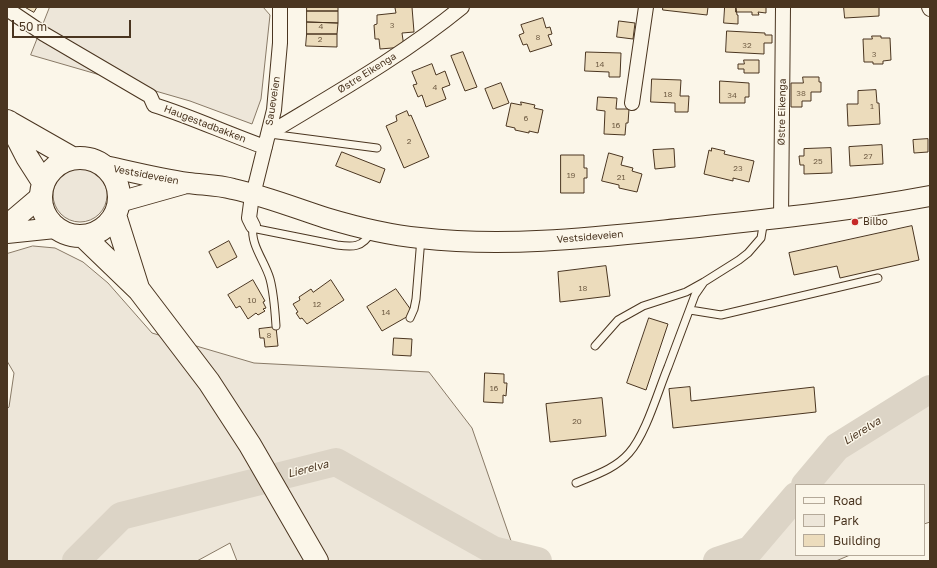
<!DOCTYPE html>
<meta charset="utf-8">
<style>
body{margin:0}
#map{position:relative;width:937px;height:568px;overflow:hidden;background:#fbf6e9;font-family:"Golos Text",sans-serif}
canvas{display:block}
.frame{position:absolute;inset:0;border:8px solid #4a3520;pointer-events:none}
.legend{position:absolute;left:795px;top:484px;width:130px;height:72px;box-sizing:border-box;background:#fbf6e9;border:1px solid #b4a999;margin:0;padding:5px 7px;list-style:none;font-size:12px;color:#4a3520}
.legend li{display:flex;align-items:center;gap:8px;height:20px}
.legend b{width:20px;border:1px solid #b4a999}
.scale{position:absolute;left:12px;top:20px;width:119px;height:18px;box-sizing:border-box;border:2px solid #4a3520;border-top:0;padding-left:5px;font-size:12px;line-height:14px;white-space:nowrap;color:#4a3520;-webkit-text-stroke:3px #fbf6e9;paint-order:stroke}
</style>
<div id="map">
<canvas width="937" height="568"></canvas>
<div class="frame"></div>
<ul class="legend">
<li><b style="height:5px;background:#fbf6e9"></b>Road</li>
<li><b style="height:11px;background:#ede6d9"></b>Park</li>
<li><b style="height:11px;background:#ecdcbc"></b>Building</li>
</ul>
<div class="scale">50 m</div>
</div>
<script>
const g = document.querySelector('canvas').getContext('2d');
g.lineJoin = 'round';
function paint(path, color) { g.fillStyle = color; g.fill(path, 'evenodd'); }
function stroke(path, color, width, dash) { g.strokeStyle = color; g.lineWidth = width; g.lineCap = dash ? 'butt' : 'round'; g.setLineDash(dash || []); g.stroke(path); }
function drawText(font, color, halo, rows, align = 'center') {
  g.font = font + ' "Golos Text",sans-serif'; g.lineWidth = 3; g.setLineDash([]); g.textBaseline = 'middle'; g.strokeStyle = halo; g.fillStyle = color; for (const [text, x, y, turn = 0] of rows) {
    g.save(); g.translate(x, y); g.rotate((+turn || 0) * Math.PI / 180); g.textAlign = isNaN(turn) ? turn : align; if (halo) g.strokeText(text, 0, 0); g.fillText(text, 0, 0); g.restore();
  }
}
const green = new Path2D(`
 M50,7h213l7,8 -9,84 -9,25 -62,-23 -159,-46z
 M53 195a27 27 0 1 1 54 0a27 27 0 1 1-54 0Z
 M33,246l22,2 28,14 25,21 44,50 102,30 175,9 43,56 46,133h-281l-7,-18 -33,18h-190v-152l2,-2 5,-34 -7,-12v-107z
 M930,388v134l-6,2v-39h-121l31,-38z
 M796,494v61h54l-14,6h-115l27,-9z`);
paint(green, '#ede6d9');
stroke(green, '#887966', 1);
stroke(new Path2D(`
 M805,485l32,-38 93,-58
 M76,561l45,-45 215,-54 157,88 45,11
 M717,561l33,-11 46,-54`), '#dcd4c6', 28);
const building = new Path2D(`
 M25,7h12l-3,5z
 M307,7h31v4h-31z
 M412,7l2,25 -12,1 2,14 -24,2 -1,-10h-4l-1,-14 3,-1v-9l19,-2 -1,-5z
 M663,7h45l-1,8 -44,-5z
 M725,7h11l1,8h1v9l-14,-1z
 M736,7h30v6l-8,-1 1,3h-7v-3h-16z
 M844,7h35v9l-34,2z
 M307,11h31v12l-31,-1z
 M543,18l3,10 4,-1 2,7 -4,1 4,10 -22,7 -3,-8 -4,1 -4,-10 5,-2 -3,-8z
 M619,21l16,2 -2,16 -16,-2z
 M307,22l31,1 -1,11h-30z
 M727,31l38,2v2h7v8h-8v11l-38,-2z
 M307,34h30v13l-31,-1z
 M872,36h9v2h9l1,22 -8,1v3h-10v-2h-9l-1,-23h9z
 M463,52l14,35 -12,4 -14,-35z
 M586,52l35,1 -1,24h-11v-5l-24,-1z
 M744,60h15v13h-15v-4h-6v-5h6z
 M432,64l4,11 9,-4 5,14 -8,3 4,11 -20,8 -4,-12 -4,2 -5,-12 4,-1 -5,-12z
 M803,77h16v5h2v10h-10v9h-9v6h-11v-24h12z
 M652,79l29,1 -1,16h9l-1,16h-13v-9l-24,-1z
 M720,81l29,2v14h-4v6h-25z
 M501,83l8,20 -16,6 -8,-20z
 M876,90l1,13h2l1,21 -32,2 -1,-22h11v-13z
 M598,97l19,1 -1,11h13l-1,14h-2l-1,12 -21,-1 1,-23 -8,-1z
 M521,102l14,3 -1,3 9,2 -5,23 -9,-2v2l-14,-3v-2l-9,-2 5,-23 10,2z
 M407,111l2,5 2,-1 18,42 -25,11 -18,-42 11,-5 -1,-5z
 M928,139v13l-14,1 -1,-13z
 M882,145l1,19 -33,2 -1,-19z
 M712,148l13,3 -1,3 30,7 -5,21 -16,-4v3l-29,-7 5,-24 2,1z
 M831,148l1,25 -28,1v-9h-4l-1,-9h5v-7z
 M674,149l1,18 -20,2 -2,-19z
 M342,152l43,17 -5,14 -44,-17z
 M609,153l14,4 -2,8 12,3 -1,3 10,3 -5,18 -18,-4v-3l-17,-4z
 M561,155h23v13h3v10h-3v15h-23z
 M912,226l7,34 -79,18 -3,-12 -43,9 -5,-22z
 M229,241l8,16 -20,11 -8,-16z
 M606,266l4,30 -50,6 -2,-30z
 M253,280l12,21 -2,1 3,6 -3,1 2,2 -7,4 -2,-2 -8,6 -8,-13 -4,2 -8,-13z
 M331,280l13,20 -37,24 -5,-6 -2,1 -4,-6 2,-1 -5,-8 7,-4 -1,-3 12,-8 2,3z
 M396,289l15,21 -1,5 -28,16 -15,-24z
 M649,318l19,6 -22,66 -19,-7z
 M276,327l2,19 -13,1 -1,-9h-4l-1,-9z
 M394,338l18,1 -1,17 -18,-1z
 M485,373l19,1v9h3l-1,13 -3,-1v8l-19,-1z
 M690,387l1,14 123,-14 2,25 -143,16 -4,-39z
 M602,398l4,38 -56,6 -4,-38z`);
paint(building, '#ecdcbc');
stroke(building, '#4a3520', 1);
const lane = new Path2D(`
 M270,134l107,14
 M253,226l4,3 80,16c15,2 26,3 34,-13
 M253,226c-3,19 12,35 17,53 4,15 5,32 6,47
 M690,310l31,5 157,-37
 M410,318l4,-9 2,-10 5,-61
 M595,346l23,-26 25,-14 43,-14 18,-10 35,-22 9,-7 13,-15 3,-18
 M576,483c19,-8 39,-14 53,-30 17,-19 29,-62 39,-86 9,-24 18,-48 27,-72l9,-13`);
const street = new Path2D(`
 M929,7l1,2
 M7,9l37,25 99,58 7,4 4,9c38,12 74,29 111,42
 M632,103l14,-96
 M268,134c66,-40 134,-78 194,-127
 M781,218l2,-211
 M253,226l-4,-8 2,-15 23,-93 6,-67v-36`);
const secondary = new Path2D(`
 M105,166c27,6 55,13 83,17 15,2 30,2 45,6 32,7 62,19 93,29 30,9 62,17 94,20 90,10 179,-1 268,-10 81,-9 162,-17 242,-32
 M119,202l64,-18
 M7,225l33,-28
 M7,233l48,-5`);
const primary = new Path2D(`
 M7,121l65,37
 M9,122l18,35 16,25
 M41 197a39 39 0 1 1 78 0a39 39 0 1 1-78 0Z
 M115,215l23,73
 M83,236l56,54 70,92 41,63 67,116`);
stroke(lane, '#4a3520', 9);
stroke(street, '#4a3520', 16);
stroke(secondary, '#4a3520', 22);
stroke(primary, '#4a3520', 24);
stroke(lane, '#fbf6e9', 7);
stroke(street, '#fbf6e9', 14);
stroke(secondary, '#fbf6e9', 20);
stroke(primary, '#fbf6e9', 22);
stroke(new Path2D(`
 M929,7l1,2`), '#c62828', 1, [14, 3, 2, 3]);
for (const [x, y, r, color] of [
 [855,222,4,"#c62828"]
]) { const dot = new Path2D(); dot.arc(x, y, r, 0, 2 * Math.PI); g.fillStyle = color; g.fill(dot); stroke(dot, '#fbf6e9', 1.5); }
drawText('8px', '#725f47', null, [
 ["3",392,25],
 ["4",321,26],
 ["8",538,37],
 ["2",320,39],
 ["32",747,45],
 ["3",874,54],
 ["14",600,64],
 ["4",435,87],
 ["38",801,93],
 ["18",668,94],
 ["34",732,95],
 ["1",872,106],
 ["6",526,118],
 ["16",616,125],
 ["2",409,141],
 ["27",868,156],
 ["25",818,161],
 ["23",738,168],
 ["19",571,175],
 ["21",621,177],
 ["18",583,288],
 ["10",252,300],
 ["12",317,304],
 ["14",386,312],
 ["8",269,335],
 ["16",494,388],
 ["20",577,421]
]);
drawText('10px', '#4a3520', '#fbf6e9', [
 ["Østre Eikenga",367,73,-32],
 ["Saueveien",273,101,-81],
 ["Østre Eikenga",782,112,-89],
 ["Haugestadbakken",205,124,21],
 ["Vestsideveien",146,175,11],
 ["Vestsideveien",590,237,-5]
]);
drawText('10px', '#4a3520', '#fbf6e9', [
 ["Bilbo",863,222]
], 'left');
drawText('italic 11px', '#4a3520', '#fbf6e9', [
 ["Lierelva",862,431,-32],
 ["Lierelva",308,469,-14]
]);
</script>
